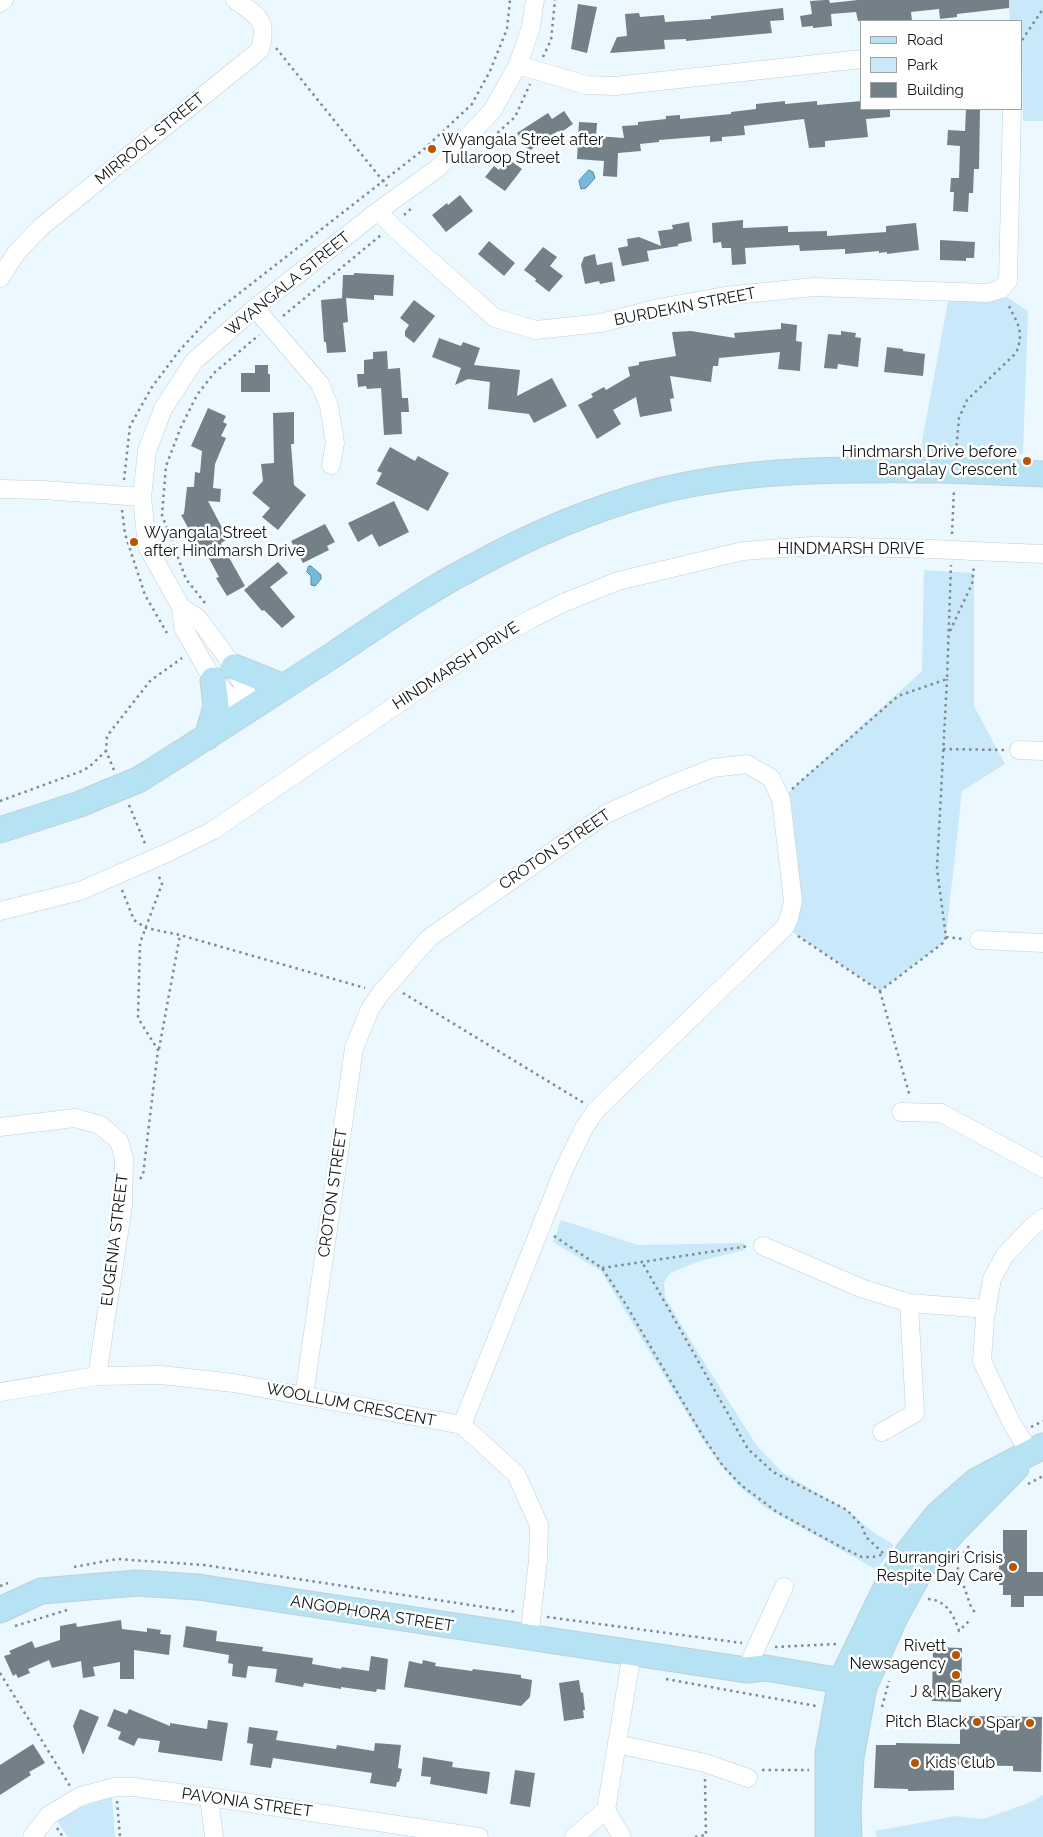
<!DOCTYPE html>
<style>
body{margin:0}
#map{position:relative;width:1043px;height:1837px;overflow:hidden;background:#ecf8ff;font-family:Raleway,sans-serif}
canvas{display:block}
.legend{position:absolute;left:860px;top:20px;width:162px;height:90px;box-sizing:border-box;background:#fff;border:1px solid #9fa1a2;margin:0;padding:6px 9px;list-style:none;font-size:15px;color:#0f1517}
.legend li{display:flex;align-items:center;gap:10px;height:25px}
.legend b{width:25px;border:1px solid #9fa1a2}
</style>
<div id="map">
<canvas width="1043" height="1837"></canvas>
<ul class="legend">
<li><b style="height:6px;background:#b6e3f3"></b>Road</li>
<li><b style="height:14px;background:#c9e9fa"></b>Park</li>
<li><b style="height:14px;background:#738088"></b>Building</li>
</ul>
</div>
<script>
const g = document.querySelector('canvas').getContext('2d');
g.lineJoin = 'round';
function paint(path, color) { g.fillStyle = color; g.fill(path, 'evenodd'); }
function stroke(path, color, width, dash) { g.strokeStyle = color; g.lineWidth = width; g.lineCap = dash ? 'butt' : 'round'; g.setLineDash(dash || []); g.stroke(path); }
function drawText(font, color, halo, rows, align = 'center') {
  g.font = font + ' Raleway,sans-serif'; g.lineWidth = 5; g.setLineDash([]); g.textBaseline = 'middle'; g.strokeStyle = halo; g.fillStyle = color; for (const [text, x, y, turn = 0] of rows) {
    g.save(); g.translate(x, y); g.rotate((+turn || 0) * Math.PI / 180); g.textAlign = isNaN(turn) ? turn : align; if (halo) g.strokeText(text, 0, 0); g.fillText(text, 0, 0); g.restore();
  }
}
paint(new Path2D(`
 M1008,0h35v121h-20l-1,-100h-12z
 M949,296h56l23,15 -5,143 -103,-2z
 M924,570l50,3v133l31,58 -43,27 -16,146 -3,6 -63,48 -95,-64 4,-9 -8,-119 141,-128z
 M561,1220l77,25 106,-2 1,7 -45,11 -30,12 -6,10 1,14 30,51 62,98 26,27 64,37 23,20 24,15 -17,25 -114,-64 -23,-19 -19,-21 -18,-26 -102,-169 -48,-29z
 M1043,1795v42h-166l-2,-6 81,-15 27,3 48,-17z
 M112,1797l3,40h-47l-11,-16 24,-14z`), '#c9e9fa');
const water = new Path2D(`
 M589,170l4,2 2,6 -9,10 -5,1 -2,-8z
 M309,566h2l10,9v4l-6,7 -4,-1v-9l-4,-4z`);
paint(water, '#76b9dc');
stroke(water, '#5788a1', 1);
paint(new Path2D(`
 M825,0h4l1,3 28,-3h151v8l-52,6v3l-17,2 -1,-10 -28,3 1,9h-54l-2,-9 -25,2 1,12 -19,2v-2l-11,1 -2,-11 12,-2 -2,-13z
 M578,4l19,3 -10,46 -16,-4z
 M783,8l1,12 -14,1 2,12 -86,8v-2l-22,1 1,9 -55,4 7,-16 10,-1 -2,-22 14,-1 1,4 24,-2 1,7 46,-3v-3z
 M785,101v3l32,-3v4l45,-4v8h28v8l-24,2 2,18 -43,4v6l-16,1 -5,-29 -60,7 1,9 -23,2v4l-12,1v-6l-51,4v2l-19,2 1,7 -23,2 -1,24 -14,-1 1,-15 -27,-2 2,-37 18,1 -1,13 28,2 -2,-12 16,-1v-3l28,-3v-3l14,-1v4l51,-5v-2l25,-3v-5z
 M966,109h14l-1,60h-5l-1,24h-4l-1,19 -15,-1 1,-19h-4l1,-14h8l1,-32 -13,-1 1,-15 17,1z
 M564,111l9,13 -13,9 -2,-2 -29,20 -12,-18 31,-20 4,6z
 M507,158l15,11 -17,22 -20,-14 9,-11 5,4z
 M460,195l13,16 -27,21 -14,-17 15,-12 1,2z
 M743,220v8l45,-2v6l39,-1v5l59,-4v-6l30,-3 3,27 -32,4v-2l-8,1v-2l-34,3v-5l-45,2 -1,-6 -54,3 1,16 -14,1 -1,-17h-9l-1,-6 -8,1 -1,-20z
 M689,222l3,19 -14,3v2l-31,5 2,10 -27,5 -4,-18 10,-2 -1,-7 12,-2 22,9 -3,-15 15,-2 -1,-4z
 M940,240l35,2 -1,16h-8v3l-26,-1z
 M489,241l26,22 -11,13 -26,-22z
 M543,247l14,10 -7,9 13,10 -14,16 -14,-11 1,-2 -12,-9z
 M595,254l2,11 15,-3 3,19 -15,3 -1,-3 -14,3 -4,-19 3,-8z
 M354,273l40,2 -1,21 -19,-1v5l-28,-2 2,24 -5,1 3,29 -19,1 -1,-11h-2l-3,-42 23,-2h-2l1,-23h11z
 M414,300l21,16 -21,27 -9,-7v-5l4,-6 -9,-7z
 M781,323l16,2 -1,16 6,1 -2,29 -22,-2 2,-17 -61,6 -1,8h-5l-2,16 -41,-6 4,22 -4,1 2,12 -32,6 -4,-20 -23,13 8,14 -24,15 -19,-34 15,-8 -2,-3 13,-7 2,3 24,-14 -2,-9 11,-2v-3l37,-6 -4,-24 19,-1 44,7 -1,-5 47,-4z
 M841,331l15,2 -1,4 6,1 -3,29 -20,-3 -1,5 -13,-1 4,-34 13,1z
 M439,338l22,8 2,-4 17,6 -6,17 46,5 -3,26 35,-18 15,28 -33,17 -5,-9 -41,-5 2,-27 -22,-3 -13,6 6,-17 -29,-11z
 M887,347l16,2v2l22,3 -2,22 -39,-4z
 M387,351l1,18 12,-1 2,30h6l1,14h-8l1,22 -18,1 -3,-47 -14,1 -1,-3 -8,1 -1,-13h7v-14l9,-1v-7z
 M255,365h13v9h2v18h-29v-19h14z
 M208,408l18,8 -3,6 4,2 -6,12 5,2 -11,26 -2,24 8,1 -1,13 -12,-1 20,38 -7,4 24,43 -18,10 -11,-18 3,-1 -14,-26 -3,2 -21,-38 3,-1 3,-27h7l1,-15 5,1 2,-22 -11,-5z
 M294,412v32h-3l3,41 12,10 -28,35 -16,-13 8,-9 -18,-15 11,-12 -2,-17 13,-1 -1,-50z
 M390,447l25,14 3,-5 31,17 -21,38 -52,-27 6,-11 -5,-2z
 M394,501l15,31 -30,15 -7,-13 -14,8 -10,-19z
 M325,524l10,18 -8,4 2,4 -26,13 -12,-22z
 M278,562l10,11 -18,14 25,30 -13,11 -18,-18 -2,1 -18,-21z
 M1003,1530h24v42h16v24h-19v11h-13v-12h-8v-10h-4v-23h4z
 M121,1620l1,9 25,3v-4l14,2 -1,4 11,1 -2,20 -35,-5v29h-14v-17l-27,5 2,9 -12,2 -2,-17 -29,7 -3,-8 -21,9 2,4 -12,5 -2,-4 -3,2 -9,-20 7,-2 -2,-3 23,-10 3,7 25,-8v-14l16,-3 1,4z
 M186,1626l31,5 -1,10 47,6 -1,4 51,7 -1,6 29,5 1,-2 27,4 2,-15 17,3 -3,31 -8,-1 -1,3 -35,-5v2l-37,-6 -1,4 -28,-5 2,-13 -29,-3 -2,12 -14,-2 1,-12 -5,-1 1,-8 -46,-8z
 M933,1647l29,1 -1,54 -29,-1z
 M423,1660l13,3 -1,3 37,5 1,-2 48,6v3l11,2 -2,17 -9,9 -117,-19 5,-26 13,3z
 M579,1680l2,13 2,-1 2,18h-2l1,8 -20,3 -5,-38z
 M80,1709l19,8 -16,38 -10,-29z
 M114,1709l13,5 2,-5 41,17v-3l37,6 1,-9 20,3 -6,38 -64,-9 2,-11 -22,-3 -4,8 -16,-7 3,-7 -14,-6z
 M960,1716l82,1 -1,55 -28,-1v-5l-57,-1v4h-2v21l-46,1v-2l-34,-1 2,-43h20v-2l64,1z
 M249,1727l29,4 -2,9 60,9 1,-4 37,6 1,-8 26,2 -3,23 4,1 -3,13h-2l-1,5 -26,-4 2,-10 -99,-15 -2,10 -21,-3 3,-21 -6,-1z
 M33,1744l12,19 -16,9 2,3 -31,20v-30z
 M423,1757l30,5 -1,5 38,5 -3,22 -57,-10 1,-7 -10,-1z
 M515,1770l20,3 -5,34 -20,-3z`), '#738088');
const street = new Path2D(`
 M0,3l4,-3
 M518,65l68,20 29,1 247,-27
 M378,211l17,18 100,89 41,12 65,-7 58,-15 66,-12 89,-9 174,6 13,-4 7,-8 4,-172
 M0,278l17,-26 24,-25 219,-177c8,-32 -1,-33 -25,-50
 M255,308l65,76 9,22 6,37 -4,22
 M0,489l43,1 99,7
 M973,551l70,3
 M181,607l17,11 36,49 14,29 -3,16
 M245,712l-32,-32 -30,-53 -2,-20 -34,-61 -5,-49 5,-46 16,-42 31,-48 61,-53 123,-97 60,-43 54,-57 26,-46 13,-38 4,-27
 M1019,750l24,1
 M169,852l43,-21 272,-186 47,-26 32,-16 55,-22 125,-30 69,-5 121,3
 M0,911l80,-20 64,-28
 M979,940l64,3
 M901,1112l40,1 102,55
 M0,1127l75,-9 25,7 19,16 5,17 -1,48 -26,170
 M763,1246l98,42 48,15 78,6
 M0,1392l97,-16 64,-1 73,8 228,42 54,49 23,51 -1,35 -9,78
 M304,1396l50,-348 16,-39 11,-16 48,-55 177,-124 64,-29 43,-17 34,-4 24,14 10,21 12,102 -4,17 -4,9 -189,183 -12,18 -20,41 -102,256
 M882,1432l33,-19 -6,-110
 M1030,1453l-19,-31 -29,-61 3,-43 7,-39 13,-24 26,-27 12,-10
 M746,1670l38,-83
 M617,1744l88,19 43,15
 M209,1797l5,40
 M606,1810l16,27
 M32,1837l17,-22 32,-19 34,-9h19l75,10 270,40
 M574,1837l32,-27 26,-157`);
const secondary = new Path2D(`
 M973,471l70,3
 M234,667l50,20
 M207,737l9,-30 -3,-27
 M138,780c66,-41 130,-83 195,-125 45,-30 90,-62 138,-87 58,-32 120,-59 184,-76 94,-24 191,-23 287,-22
 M0,830l80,-26 31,-13
 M0,1610l41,-19 96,-8 61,4 548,83 20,-2 75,13 23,6
 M828,1837v-84l13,-72 45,-93 22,-36 29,-37 39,-34 67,-35
 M849,1837l-1,-28 3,-52 13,-70 30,-68 28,-51 34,-39 60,-61`);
stroke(street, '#c1cfd7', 19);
stroke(secondary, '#c1cfd7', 27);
stroke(new Path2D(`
 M1022,40l21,-31
 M276,48l111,138
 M543,57l8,-17 4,-40
 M483,146l32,-29 15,-33
 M404,215l9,-8
 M283,316l98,-81
 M956,452l3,-34 8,-18 49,-47c9,-22 1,-30 -8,-49
 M124,480l6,-54 22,-39 27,-36 35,-38 209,-163 49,-46 18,-33 17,-42 3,-29
 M122,510l3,24 20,61 22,38
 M952,534l2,-44
 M205,603l-19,-24 -24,-64 4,-49 15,-39 16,-32 17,-22 45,-38
 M950,631l22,-47 2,-18
 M943,749l61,1
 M114,770l-8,-19 1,-15 43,-55 32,-23
 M792,789l106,-93 49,-17 4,-114
 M0,801l82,-30 7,-4 17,-16
 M129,805l17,41
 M122,890l12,30 12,8 34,7 185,53
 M798,936l82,55 63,-48 3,-6 -9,-68 10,-190
 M946,937l18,2
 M880,991l30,106
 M403,993l181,110
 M159,1049l21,-114
 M140,1179l3,-4 15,-125 -20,-32 2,-75 22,-59 -4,-10
 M554,1236l48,32 23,35 79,135 19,28 18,19 36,27 64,35 21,10h11l11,-3 -18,-17 -4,-11 -15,-16 -74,-38 -25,-23 -106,-187
 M602,1268l147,-22
 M1031,1427l12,-6
 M1028,1484l15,-8
 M969,1546l-13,17 15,44 6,8
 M74,1567l43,-8 87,6 313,47
 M0,1586l8,-3
 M928,1599c18,1 26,16 31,32l12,-12
 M547,1617l195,26
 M15,1626l52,-16
 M775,1647l62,-3
 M0,1673l70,113
 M666,1679l150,27
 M882,1707l7,-26
 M762,1770h47
 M705,1779l1,58
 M117,1801l3,36
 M57,1828l6,9
 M695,1837l10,-2`), '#818a8e', 2.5, [2.5, 4]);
stroke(street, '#fff', 18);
stroke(secondary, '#b6e3f3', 25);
const streetBridge = new Path2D(`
 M933,549l40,2
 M144,863l25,-11`);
const secondaryBridge = new Path2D(`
 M942,470l31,1
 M111,791l27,-11`);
stroke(streetBridge, '#c1cfd7', 19, []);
stroke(secondaryBridge, '#c1cfd7', 27, []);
stroke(streetBridge, '#fff', 18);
stroke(secondaryBridge, '#b6e3f3', 25);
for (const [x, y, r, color] of [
 [432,149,5,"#b45602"],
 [1027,461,5,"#b45602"],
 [134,542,5,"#b45602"],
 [1013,1567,5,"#b45602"],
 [956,1655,5,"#b45602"],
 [956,1675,5,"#b45602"],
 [977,1722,5,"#b45602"],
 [1030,1723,5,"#b45602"],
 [915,1763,5,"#b45602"]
]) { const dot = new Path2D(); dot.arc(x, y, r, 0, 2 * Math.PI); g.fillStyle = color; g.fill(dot); stroke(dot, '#fff', 2); }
drawText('16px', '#0f1517', '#fff', [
 ["MIRROOL STREET",150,139,-39],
 ["WYANGALA STREET",288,284,-39],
 ["BURDEKIN STREET",685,307,-11],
 ["HINDMARSH DRIVE",851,549],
 ["HINDMARSH DRIVE",456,666,-33],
 ["CROTON STREET",555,850,-34],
 ["CROTON STREET",333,1193,-82],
 ["EUGENIA STREET",115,1240,-83],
 ["WOOLLUM CRESCENT",351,1405,11],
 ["ANGOPHORA STREET",372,1614,9],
 ["PAVONIA STREET",247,1803,8]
]);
drawText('16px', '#0f1517', '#fff', [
 ["Wyangala Street after",442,140,"left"],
 ["Tullaroop Street",442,158,"left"],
 ["Hindmarsh Drive before",1017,452],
 ["Bangalay Crescent",1017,470],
 ["Wyangala Street",144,533,"left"],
 ["after Hindmarsh Drive",144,551,"left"],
 ["Burrangiri Crisis",1003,1558],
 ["Respite Day Care",1003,1576],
 ["Rivett",946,1646],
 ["Newsagency",946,1664],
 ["J & R Bakery",956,1692,"center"],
 ["Pitch Black",967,1722],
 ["Spar",1020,1723],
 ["Kids Club",925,1763,"left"]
], 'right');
</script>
